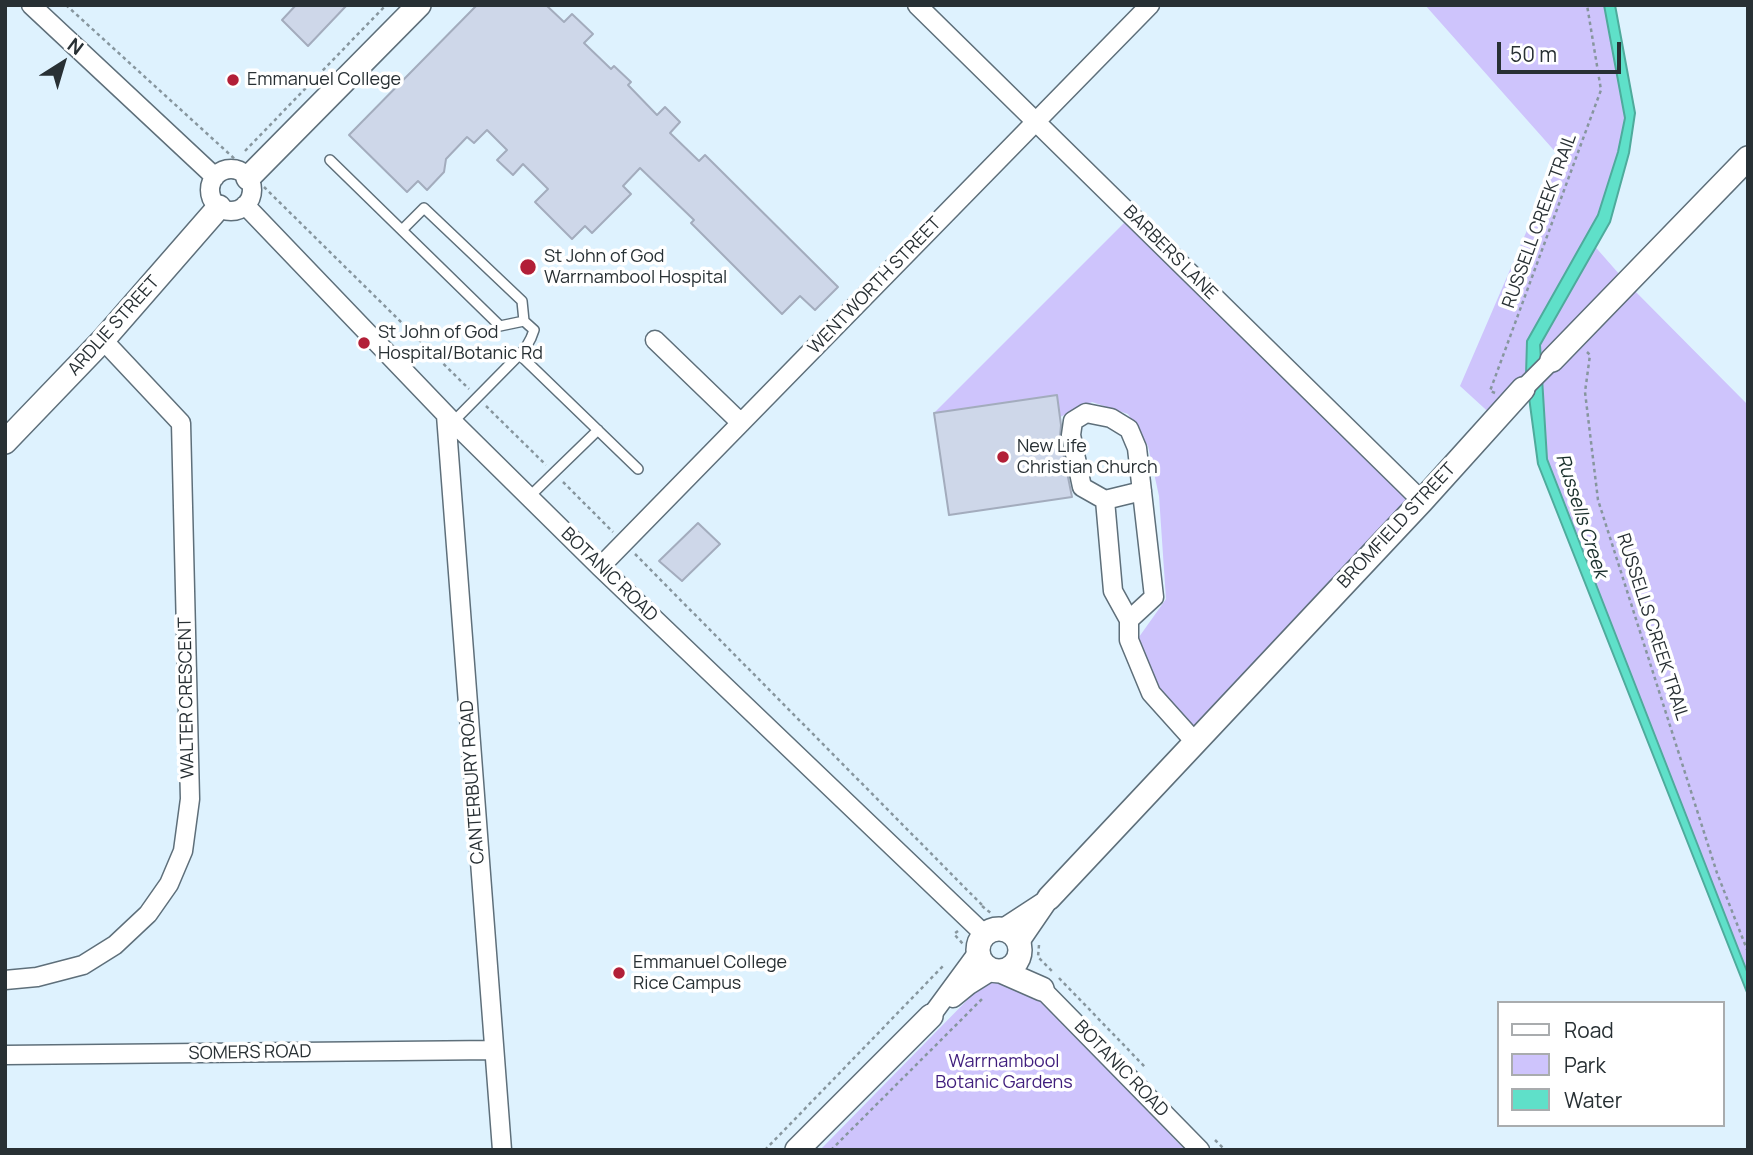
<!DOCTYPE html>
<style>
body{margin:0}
#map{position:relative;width:1753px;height:1155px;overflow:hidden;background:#def2fe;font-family:Manrope,sans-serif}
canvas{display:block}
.frame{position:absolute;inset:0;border:7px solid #283034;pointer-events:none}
.legend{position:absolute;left:1497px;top:1001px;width:228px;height:126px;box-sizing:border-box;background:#fff;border:2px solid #a9acae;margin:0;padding:9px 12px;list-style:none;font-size:21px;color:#283034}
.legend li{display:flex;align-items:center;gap:14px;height:35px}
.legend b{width:35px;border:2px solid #a9acae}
.north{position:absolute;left:28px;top:28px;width:70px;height:70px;-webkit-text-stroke:5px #fff;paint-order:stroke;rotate:37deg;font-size:19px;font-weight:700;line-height:28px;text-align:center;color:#283034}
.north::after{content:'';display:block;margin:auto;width:24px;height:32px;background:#283034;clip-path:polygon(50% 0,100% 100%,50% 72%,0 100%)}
.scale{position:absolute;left:1497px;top:42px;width:124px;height:32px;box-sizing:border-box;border:4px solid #283034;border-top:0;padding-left:9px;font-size:21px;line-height:24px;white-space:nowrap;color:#283034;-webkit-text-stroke:5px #fff;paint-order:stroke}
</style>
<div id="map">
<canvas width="1753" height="1155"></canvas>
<div class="frame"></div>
<ul class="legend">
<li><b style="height:9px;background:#fff"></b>Road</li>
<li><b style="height:19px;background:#cec4fc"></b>Park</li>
<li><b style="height:19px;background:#5fe0c9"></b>Water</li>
</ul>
<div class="north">N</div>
<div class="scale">50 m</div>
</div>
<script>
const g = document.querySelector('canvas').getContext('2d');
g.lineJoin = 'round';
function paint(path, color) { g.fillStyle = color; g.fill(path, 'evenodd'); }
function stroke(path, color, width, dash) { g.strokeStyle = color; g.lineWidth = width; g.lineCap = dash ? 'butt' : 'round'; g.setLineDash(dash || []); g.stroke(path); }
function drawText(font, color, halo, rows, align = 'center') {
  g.font = font + ' Manrope,sans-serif'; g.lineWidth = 7; g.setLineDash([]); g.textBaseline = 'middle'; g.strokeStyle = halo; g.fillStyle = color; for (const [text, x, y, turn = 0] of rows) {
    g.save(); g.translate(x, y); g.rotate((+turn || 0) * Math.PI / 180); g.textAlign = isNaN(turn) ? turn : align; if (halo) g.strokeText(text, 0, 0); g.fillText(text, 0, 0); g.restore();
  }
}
paint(new Path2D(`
 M1425,5h185l20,108 -39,129 36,41 121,122v569l-205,-515 -1,-88 -47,47 -35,-32 99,-230z
 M1132,215l290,286 -219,232 -25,-20 -29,-34 -10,-42 27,-38 -7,-103 -11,-50 -20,-32 -36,-12 -32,15 -4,-21 -122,17z
 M994,982l11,1 33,14 147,153h-365l161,-164z`), '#cec4fc');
const water = new Path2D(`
 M1604,5h11l20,108 -6,40 -19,69 -70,123 7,114 201,515v21l-210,-531 -12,-89 1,-34 71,-126 20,-63 7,-34z`);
paint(water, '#5fe0c9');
stroke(water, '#4eab9c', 2);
const building = new Path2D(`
 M296,5h51l-39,41 -26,-26z
 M477,5h69l18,17 8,-8 21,20 -9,9 27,26 3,-3 17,16 -3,3 29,30 8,-8 15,15 -10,11 29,28 6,-6 133,132 -23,23 -15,-14 -18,18 -91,-91 3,-3 -54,-52 -17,18 8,8 -39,39 -7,-7 -13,13 -37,-37 13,-13 -25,-25 -10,11 -16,-15 10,-10 -20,-20 -13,13 -7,-6 -21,22 -2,13 -17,18 -9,-9 -11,11 -58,-57z
 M1057,395l4,30 -1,12 12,60 -123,18 -15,-102z
 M698,523l22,21 -38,37 -23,-20z`);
paint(building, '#ced7e9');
stroke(building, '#a3acbd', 2);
const service = new Path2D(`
 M330,160l170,166 24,-5
 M402,230l22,-22 98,93 2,20 10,9 -3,8 -6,11 -72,73
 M519,354l119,115
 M529,497l69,-67`);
const minor = new Path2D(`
 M31,5l184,172
 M917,5l505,496
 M210 190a21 21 0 1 1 42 0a21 21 0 1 1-42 0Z
 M245,205l208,217 147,145 384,367
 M655,340l86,83
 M1523,389l29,-29
 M446,415l56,735
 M1105,500l37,-9
 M600,567l550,-562
 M1129,620l25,-23 -17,-149 -8,-19 -18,-11 -25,-5 -13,8 -2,14 11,52 23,13 8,91 16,29v20l22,53 44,49
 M1003,928l46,-30
 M1020,942l26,-38
 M5,980l32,-3 46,-12 32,-20 33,-31 21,-30 14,-33 7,-52 -9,-376 -78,-83
 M1042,989l158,161
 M953,998l16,-13 24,-15
 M931,1016l47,-64
 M5,1055l489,-5`);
const tertiary = new Path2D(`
 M248,178l171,-173
 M1552,360l196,-202
 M5,442l98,-102 116,-133
 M1049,898l373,-397 101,-112
 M978 950a21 21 0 1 1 42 0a21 21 0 1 1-42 0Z
 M1001,971l41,18
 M797,1150l134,-134`);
stroke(service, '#5e6f7a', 12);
stroke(minor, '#5e6f7a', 21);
stroke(tertiary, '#5e6f7a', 26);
stroke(new Path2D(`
 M66,5l171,156
 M245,151l141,-146
 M264,187l205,202
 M1587,352l3,3 -5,37 13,108 119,373 31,79
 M1495,393l-5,-2 111,-301 -14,-85
 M486,406l60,59
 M563,482l50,50
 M635,554l347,351
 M982,906l10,8
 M958,931l-4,3 9,10
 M1039,945l-1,12 14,14
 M1059,978l86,89
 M1215,1140l10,10
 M765,1150l180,-186
 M831,1150l151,-151`), '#87969e', 2.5, [3.5, 3.5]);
stroke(service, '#fff', 9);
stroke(minor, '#fff', 18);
stroke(tertiary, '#fff', 23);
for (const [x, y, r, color] of [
 [233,80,7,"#b21f37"],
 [528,267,9,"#b21f37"],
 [364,343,7,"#b21f37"],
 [1003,457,7,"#b21f37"],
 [619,973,7,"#b21f37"]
]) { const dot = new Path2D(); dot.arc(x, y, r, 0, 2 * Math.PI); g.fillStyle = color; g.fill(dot); stroke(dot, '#fff', 2.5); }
drawText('18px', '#283034', '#fff', [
 ["Emmanuel College",247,80],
 ["St John of God",544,257],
 ["Warrnambool Hospital",544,278],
 ["St John of God",378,333],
 ["Hospital/Botanic Rd",378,354],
 ["New Life",1017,447],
 ["Christian Church",1017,468],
 ["Emmanuel College",633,963],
 ["Rice Campus",633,984]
], 'left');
drawText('18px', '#283034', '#fff', [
 ["RUSSELL CREEK TRAIL",1540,221,-70],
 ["BARBERS LANE",1170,253,45],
 ["WENTWORTH STREET",875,286,-46],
 ["ARDLIE STREET",114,326,-48],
 ["BROMFIELD STREET",1397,526,-47],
 ["BOTANIC ROAD",609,575,44],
 ["RUSSELLS CREEK TRAIL",1652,627,72],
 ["WALTER CRESCENT",187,698,-91],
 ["CANTERBURY ROAD",473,782,-94],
 ["SOMERS ROAD",250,1053,-1],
 ["BOTANIC ROAD",1121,1069,46]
]);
drawText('18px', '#3f1d7c', '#fff', [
 ["Warrnambool",1004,1062],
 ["Botanic Gardens",1004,1083]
]);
drawText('italic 19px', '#192f2b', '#fff', [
 ["Russells Creek",1581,516,72]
]);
</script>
